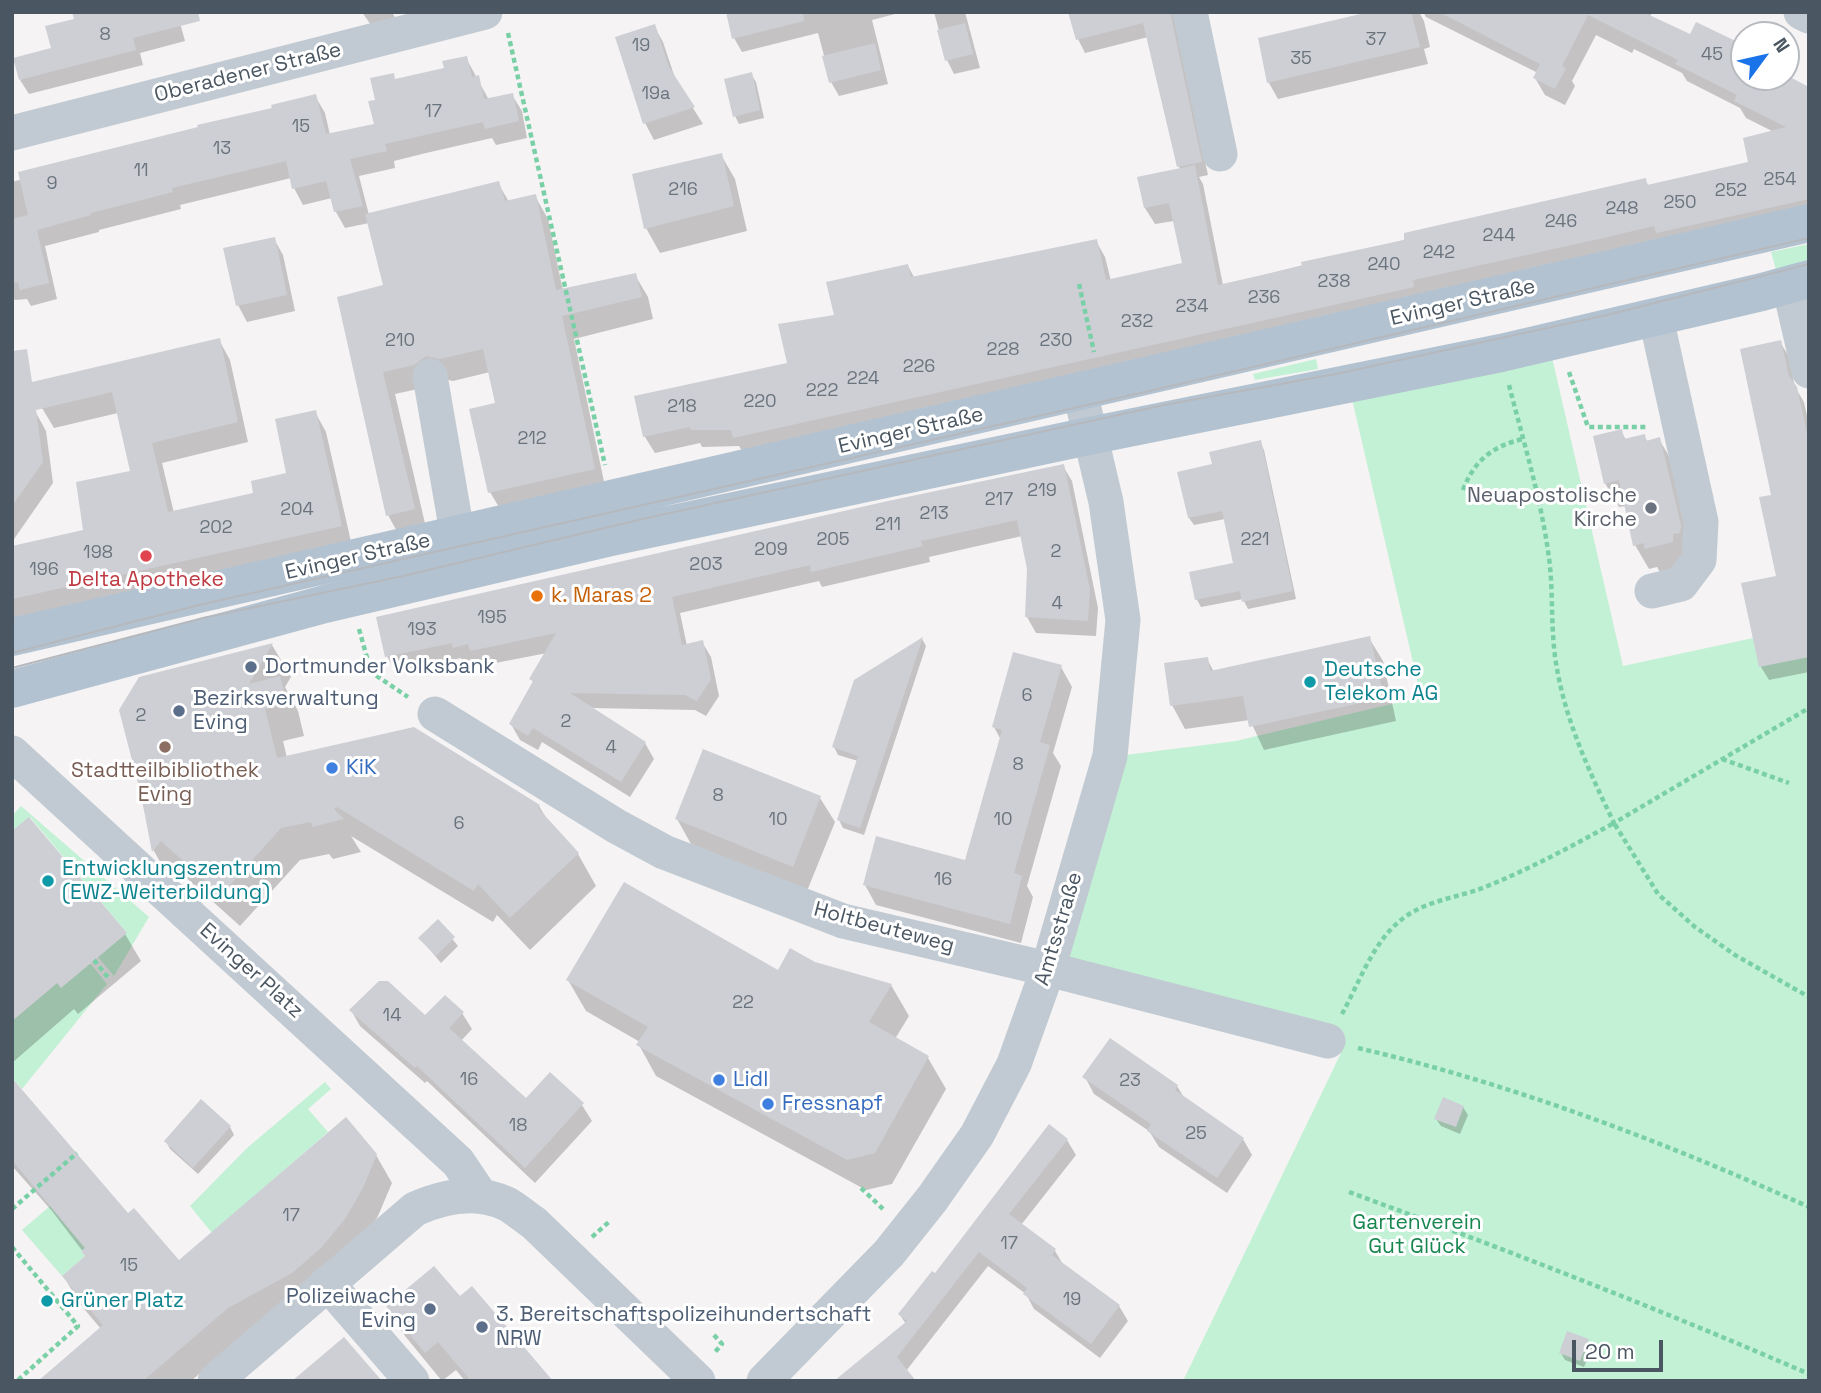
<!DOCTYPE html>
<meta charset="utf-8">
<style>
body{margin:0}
#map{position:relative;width:1821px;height:1393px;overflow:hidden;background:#f5f3f3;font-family:"Space Grotesk",sans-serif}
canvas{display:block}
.frame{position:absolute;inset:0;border:14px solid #4a5661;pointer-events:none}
.north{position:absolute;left:1730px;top:21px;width:70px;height:70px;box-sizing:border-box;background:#fff;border:2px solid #b7bbc0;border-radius:50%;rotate:57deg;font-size:19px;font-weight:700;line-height:28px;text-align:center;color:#4a5661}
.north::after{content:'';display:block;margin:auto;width:24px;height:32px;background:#1a73e8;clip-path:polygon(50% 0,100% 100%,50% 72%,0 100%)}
.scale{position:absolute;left:1572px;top:1340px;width:91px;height:32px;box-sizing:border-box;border:4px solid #4a5661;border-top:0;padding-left:9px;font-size:21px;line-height:24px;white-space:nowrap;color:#4a5661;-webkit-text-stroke:5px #fff;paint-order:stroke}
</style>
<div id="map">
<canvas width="1821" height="1393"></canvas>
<div class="frame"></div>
<div class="north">N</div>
<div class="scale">20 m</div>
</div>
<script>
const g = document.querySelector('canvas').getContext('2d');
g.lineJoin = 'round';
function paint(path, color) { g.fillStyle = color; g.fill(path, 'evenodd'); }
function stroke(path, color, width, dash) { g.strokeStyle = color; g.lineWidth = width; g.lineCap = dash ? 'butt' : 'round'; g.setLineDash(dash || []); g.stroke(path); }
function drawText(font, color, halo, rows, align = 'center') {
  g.font = font + ' "Space Grotesk",sans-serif'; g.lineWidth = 6; g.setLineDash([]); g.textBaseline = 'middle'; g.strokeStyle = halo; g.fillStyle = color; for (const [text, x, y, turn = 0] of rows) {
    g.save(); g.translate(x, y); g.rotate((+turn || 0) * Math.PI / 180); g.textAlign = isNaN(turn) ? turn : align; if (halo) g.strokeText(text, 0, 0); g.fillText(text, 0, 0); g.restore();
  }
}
paint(new Path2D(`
 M1809,244v15l-33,11 -5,-18z
 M1551,353l72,313 186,-40v755h-626l158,-328 -13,-12 -280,-72 62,-212 126,-16 185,-44 -69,-298z
 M1316,359l2,10 -63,11 -2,-6z
 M21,806l128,111 -35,59 -16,-19 28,-25 -96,-115 -18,14v-15z
 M90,963l17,21 -85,105 -10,-11v-57l45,-38z
 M325,1082l6,7 -23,20 20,23 -116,101 -22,-27 57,-58z
 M50,1206l35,42 -4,3 4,5 -23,20 -40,-46z`), '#c3f1d5');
paint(new Path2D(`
 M362,12h30l5,9 -24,7z
 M728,12h175l-31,8 16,64 -49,12 -8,-14 -13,-49 -76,19 -8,-14z
 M934,12h31l15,56 -26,6 -7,-14z
 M1070,12h103l35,163 -9,2 4,7 20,101 422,-105 4,6 101,-23 24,-31 -28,-14 -6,-10 -53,-27 -5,-8 -48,-24 -2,4 -36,-18 -24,46 3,5 -10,19 -20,-10 -10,-17 3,-5 -112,-56 -3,-5h229l-2,5 41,20 6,-13 47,23v30h42l23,12v129l-1065,236 -5,-8 -37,1 -2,-4 -45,10 -10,-16 -8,-40 152,-33 47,-47 72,-51 7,13 181,-38 9,16 6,24 73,-17 -10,-43 -19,3 -10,-16 35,-38 -32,-133 -63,16 -7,-14z
 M1381,12h38l5,9 6,26 -6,2 4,15 -150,35 -9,-16 -9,-43z
 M179,19l6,22 -45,12 3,12 -114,29 -9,-14 33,-31z
 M654,26l9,16 13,39 27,43 -49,16 -9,-17z
 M466,58l23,42 23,-5 10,16 5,27 -31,7 -4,-7 -66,15 -32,8 1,7 -36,8 10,39 129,-32 11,19 26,-6 13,23 15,72 72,-16 13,22 5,22 -79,20 32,152 -103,23 -13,-22 7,-88 -7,-32 -37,9 -14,-3 -12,9 -32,7 32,138 -27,5 -12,-22 -49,-217 46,-12 -16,-63 -24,5 -9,-16 -4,-14 -29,7 -9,-17 -3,-10 -111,27 1,4 -82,21v2l-54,14 12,53 -26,7 -4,-7 -12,1 -3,-4v-114l303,-86 10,17 5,22 46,-9 1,-25 19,-20 50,-11z
 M751,74l5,8 8,36 -25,6 -4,-8z
 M721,155l14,24 12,52 -87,22 -14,-25z
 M274,239l9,16 12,56 -48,11 -9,-17z
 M219,340l11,20 18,82 -86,21 12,50 82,-19 32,-19 27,-63 11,20 26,114 -340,75v-73l73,-17 47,-59 -14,-59 -64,15 -12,-20z
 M1780,342l8,13 7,32 9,15 5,23v247l-40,8 -8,-13 -18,-83 35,-7 -5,-81z
 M35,411l11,20 7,52 -41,59v-125z
 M1621,431l5,9 18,-4 4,6 11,-3 14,24 20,88 -7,14 -26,7 -3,-5 -8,2 -14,-24 -9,-39 -7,1 -14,-24z
 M1260,442l4,8 32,149 -48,10 -5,-10 -42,8 -4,-7 -6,-26 44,-10 -10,-45 -31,6 -5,-7 25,-53z
 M1063,466l9,15 26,127 -2,28 -60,-3 -9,-16 2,-48 -7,-33 -93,21 1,5 -108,25 -3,-6 -139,32 7,33 15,-4 9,15 8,39 -13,20 -11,-6 -104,-2 54,35 9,16 -24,38 -88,-55 -4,8 -18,-10 -9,-16 23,-41 -3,-4 16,-26 -67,13 -3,-7 -14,4 -2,-5 -65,14 -9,-16z
 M1369,638l14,23 13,60 -132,29 -14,-30 -65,9 -13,-24 35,-46 7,13z
 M922,639l4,7 -62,189 -21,-7 -4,-8 19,-59 -20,-6 -4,-8 22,-65z
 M272,645l19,32 -6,10 13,24 6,25 -21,5 4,17 252,48 9,15 30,33 18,32 -66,64 -33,-35 -4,7 -142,-86 10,16 -28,7 -4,-5 -29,6 -60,66 -59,-53 -9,10 -18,-32 -11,-56 -2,-116z
 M1061,667l11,20 -19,66 8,13 -34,120 6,11 -12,46 -145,-38 -11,-20 102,-23 34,-122 -7,-13z
 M820,798l15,24 -28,69 -116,-47 -14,-25z
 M438,921l20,25 -17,17 -21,-25z
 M125,934l16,27 -63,53 -4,-5 -62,54v-113z
 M814,964l77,21 18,31 -14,23 33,19 18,31 -54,95 -26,6 -210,-114 -17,-31 1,-3 -54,-31 -18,-31 211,-8z
 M351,1010l74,8 37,-5 10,16 -11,12 65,60 56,4 10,16 -57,62 -108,-102 -2,2 -65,-57z
 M1085,1077l92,9 8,13 58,40 9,16 -25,38 -68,-46 -10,-16 -55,-37z
 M12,1081l116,135 51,47 197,-108 16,28 -14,33 -18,31 -116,88 -53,46h-150l60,-52 -21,-25 -16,-27 23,-20 -35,-46 -40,-45z
 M1463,1107l5,8 -8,19 -19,-8 -5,-7z
 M230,1127l4,8 -36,39 -28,-25 -4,-8z
 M1067,1140l9,15 -55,70 34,26 9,15 55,40 9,15 -28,37 -66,-49 -8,-15 -38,-28 -82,105 -52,10 52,-57 -6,-9 35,-40z
 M460,1299l91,82h-86l-9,-11 -14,11 -37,-45 -17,-29z
 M1587,1340l5,8 -8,19 -19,-7 -4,-7z`), '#0003');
paint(new Path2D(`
 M72,12h126l2,9 -67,17 3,12 -117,30 -6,-22 38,-10 -6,-22 29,-7z
 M726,12h77l1,9 -72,18z
 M1068,12h102l32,150 -25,5 -34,-144 -67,17z
 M1369,12h42l9,35 -153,36 -9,-45z
 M1439,12h204l47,22 6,-12 48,23v32h42v-2l23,12v112l-153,34 -2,-7 -55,13 -186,41 1,7 -681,151 -2,-8h-40l-1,-3 -47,10 -9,-41 153,-33 -9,-39 56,-9 -8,-33 82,-18 3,13 186,-38 9,41 76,-17 -13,-60 -25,5 -7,-31 58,-12 23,120 84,-19 -1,-4 103,-22v-7l242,-55 1,7 101,-23 -5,-24 43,-11 -52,-26 3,-6 -62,-31 3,-4 -90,-45 -26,51 4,2 -11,21 -22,-11 7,-14z
 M965,23l8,31 -28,7 -8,-31z
 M655,24l14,43 26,40 -52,17 -28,-87z
 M875,43l6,27 -52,13 -7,-27z
 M467,56l5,21 7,-2 5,24 29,-6 6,28 -34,8 -2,-7 -67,15 -31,7 2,7 -37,8 13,47 -29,6 -8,-31 -34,8 -6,-28 -114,27 1,4 -82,21v2l-54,15 12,53 -29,7 -2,-8 -6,1v-64l16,-4 -10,-43 180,-45 -1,-2 75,-17 -1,-3 45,-11 10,40 48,-10 -6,-23 7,-1 -5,-22 24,-5 1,6 49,-11 -2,-7z
 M752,72l8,38 -27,7 -9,-38z
 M722,153l12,53 -90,23 -12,-55z
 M499,181l6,20 31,-7 20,96 80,-17 6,24 -80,19 33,153 -107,24 -19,-84 26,-6 -12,-54 -43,10 -14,-3 -12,9 -31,7 32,137 -29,7 -49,-219 46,-12 -18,-71z
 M275,237l12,58 -51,11 -13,-58z
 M220,338l18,84 -86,21 16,69 85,-19 -2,-12 35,-8 -11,-54 41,-9 26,116 -330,73v-53l71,-16 -7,-48 54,-11 -18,-79 -76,18 7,52 -31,44v-155l15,-2 5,33z
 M1781,340l8,36 8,11 12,56v214l-50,10 -18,-84 35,-7 -17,-79 12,-2 -31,-146z
 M1622,429l2,10 21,-5 1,7 14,-4 21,88 -1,8 -7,1v8l-29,7v-6l-11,3 -14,-66 -15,4 -11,-48z
 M1261,440l32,151 -51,11 -2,-11 -45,9 -6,-28 44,-9 -11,-52 -34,7 -11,-46 35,-8 -3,-12z
 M1064,464l26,126 -2,31 -63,-4 2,-48 -10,-49 -96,21 2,5 -112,26 -1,-7 -138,32 10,48 21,-5 8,39 -14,22 -12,-6 -115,-2 76,49 -25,40 -88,-54 -5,8 -19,-12 24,-43 -4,-2 27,-46 -86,18 -2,-7 -15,4 -1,-5 -67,14 -9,-40 512,-116z
 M1370,636l14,62 -135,29 -6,-31 -73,10 -6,-43 44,-6 2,14z
 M923,637l-63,191 -23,-8 21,-64 -26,-9 22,-67z
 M273,643l-24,41 31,-8 7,27 -22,6 12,49 137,-31 126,78 -2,3 41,45 -69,65 -32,-34 -4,7 -137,-84 -3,2 10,10 -32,8 -1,-5 -30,6 -60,67 -60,-54 -9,11 -11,-57 -22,-85 20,-33z
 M1013,652l49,13 -22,77 10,3 -36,128 8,3 -12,48 -147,-39 13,-49 89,24 37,-130 -10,-3z
 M703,749l118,47 -28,71 -118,-48z
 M29,817l98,116 -66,55 -4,-5 -45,38v-190z
 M624,882l154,88 12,-22 25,14 77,22 -23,38 60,34 -54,97 -28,7 -211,-115 12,-18 -82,-47z
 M438,919l17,18 -19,19 -18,-18z
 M379,981h9l37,34 20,-20 19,17 -15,16 77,70 24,-26 34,31 -59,65 -108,-102 -2,2 -66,-58z
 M1110,1038l68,47 -3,5 69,48 -27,40 -70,-47 4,-7 -69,-47z
 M12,1078l116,135 6,-5 45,52 167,-143 31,37 -14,34 -18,31 -24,29 -29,25 -64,35 -85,73h-105l65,-56 -41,-49 23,-20 -4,-5 4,-3 -73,-88z
 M1443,1097l21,9 -8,21 -22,-8z
 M201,1099l30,27 -38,42 -29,-27z
 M1049,1124l19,15 -59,75 47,35 -4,6 68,50 -29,39 -68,-50 4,-6 -48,-36 -82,105 19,24h-82l73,-60 -9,-7 34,-43 3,2z
 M434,1266l26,30 12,-10 81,95h-82l-33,-39 -13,11 -39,-47z
 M1567,1331l22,8 -9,22 -21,-8z
 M344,1337l38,44h-90z`), '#cdcfd5');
stroke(new Path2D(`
 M508,33l97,432
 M1079,284l15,68
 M1569,372l19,55h59
 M1509,385c14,55 31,110 39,166 6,37 2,75 8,112 9,57 33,108 58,160l195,-115
 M1463,490c11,-29 29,-44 60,-51
 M359,629l12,43 37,25
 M1722,759l67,24
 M94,960l16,20
 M1342,1014c17,-31 31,-72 59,-94 24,-20 57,-22 84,-33 45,-18 87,-41 129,-64l44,71 37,33 40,28 74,42
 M1358,1048c155,36 306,94 451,159
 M861,1188l22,21
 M1349,1192c155,57 308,116 460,182
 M12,1209l65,-56
 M592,1237l19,-17
 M12,1247l66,79 -61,55
 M714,1335l8,9 -7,8`), '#7ad0a6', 4.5, [5, 3.5]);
stroke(new Path2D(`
 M1190,12l30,142
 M1801,12l8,4
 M12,133l473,-121
 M1789,285l20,86
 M430,376l32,185
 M1652,591l29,-7 18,-24 2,-38 -45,-204
 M435,714l181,112 48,26 179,69 205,48 280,72
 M12,753l446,409 23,34
 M327,1283l85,98
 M215,1381l200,-172c29,-13 61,-20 92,-5 9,5 18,13 27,19l164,158
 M764,1381l125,-128 43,-54 45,-64 37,-71 34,-95 62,-213 13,-136 -17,-118 -26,-110`), '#c1cad2', 35);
stroke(new Path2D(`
 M12,637l1797,-414
 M12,689l313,-85 286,-67 478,-101 412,-83 261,-61 47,-13`), '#b3c2d1', 38);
stroke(new Path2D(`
 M12,653l187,-48 959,-216 651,-151
 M12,668l191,-50 200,-42 244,-58 517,-113 172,-31 271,-59 202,-51`), '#b5b8bd', 2);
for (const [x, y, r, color] of [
 [1651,508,7,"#6b7280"],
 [146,556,7,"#e0444e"],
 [537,596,7,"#e8710a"],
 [251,667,7,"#5c6f8a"],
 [1310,682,7,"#0f9aa8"],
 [179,711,7,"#5c6f8a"],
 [165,747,7,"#8d6e63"],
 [332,768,7,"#3f7fe0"],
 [48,881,7,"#0f9aa8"],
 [719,1080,7,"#3f7fe0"],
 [768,1104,7,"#3f7fe0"],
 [47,1301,7,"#0f9aa8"],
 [430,1309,7,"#5c6f8a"],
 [482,1327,7,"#5c6f8a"]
]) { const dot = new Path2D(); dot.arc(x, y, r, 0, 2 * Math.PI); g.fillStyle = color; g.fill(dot); stroke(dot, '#fff', 2.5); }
drawText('18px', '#6b747e', null, [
 ["8",105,35],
 ["37",1376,40],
 ["19",641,46],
 ["45",1712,55],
 ["35",1301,59],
 ["19a",656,94],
 ["17",433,112],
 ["15",301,127],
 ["13",222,149],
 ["11",141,171],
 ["254",1780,180],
 ["9",52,184],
 ["216",683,190],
 ["252",1731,191],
 ["250",1680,203],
 ["248",1622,209],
 ["246",1561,222],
 ["244",1499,236],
 ["242",1439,253],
 ["240",1384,265],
 ["238",1334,282],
 ["236",1264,298],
 ["234",1192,307],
 ["232",1137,322],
 ["210",400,341],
 ["230",1056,341],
 ["228",1003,350],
 ["226",919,367],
 ["224",863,379],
 ["222",822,391],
 ["220",760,402],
 ["218",682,407],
 ["212",532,439],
 ["219",1042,491],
 ["217",999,500],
 ["204",297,510],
 ["213",934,514],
 ["211",888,525],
 ["202",216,528],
 ["205",833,540],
 ["221",1255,540],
 ["209",771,550],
 ["2",1056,552],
 ["198",98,553],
 ["203",706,565],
 ["196",44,570],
 ["4",1057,604],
 ["195",492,618],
 ["193",422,630],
 ["6",1027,696],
 ["2",141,716],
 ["2",566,722],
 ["4",611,748],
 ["8",1018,765],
 ["8",718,796],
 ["10",778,820],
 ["10",1003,820],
 ["6",459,824],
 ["16",943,880],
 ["22",743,1003],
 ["14",392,1016],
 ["16",469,1080],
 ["23",1130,1081],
 ["18",518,1126],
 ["25",1196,1134],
 ["17",291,1216],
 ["17",1009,1244],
 ["15",129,1266],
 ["19",1072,1300]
]);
drawText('21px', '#4a5661', '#fff', [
 ["Oberadener Straße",248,73,-14],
 ["Evinger Straße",1463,303,-13],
 ["Evinger Straße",911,431,-13],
 ["Evinger Straße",358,557,-13],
 ["Holtbeuteweg",884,928,15],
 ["Amtsstraße",1059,929,-73],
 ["Evinger Platz",251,971,42]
]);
drawText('21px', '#5b616d', '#fff', [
 ["Neuapostolische",1637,496],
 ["Kirche",1637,520]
], 'right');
drawText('21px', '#be3a42', '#fff', [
 ["Delta Apotheke",146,580]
]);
drawText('21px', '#c56008', '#fff', [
 ["k. Maras 2",551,596]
], 'left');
drawText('21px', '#4e5e75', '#fff', [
 ["Dortmunder Volksbank",265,667],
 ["Bezirksverwaltung",193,699],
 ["Eving",193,723],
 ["Polizeiwache",416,1297,"right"],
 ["Eving",416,1321,"right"],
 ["3. Bereitschaftspolizeihundertschaft",496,1315],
 ["NRW",496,1339]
], 'left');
drawText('21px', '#0d838f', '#fff', [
 ["Deutsche",1324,670],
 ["Telekom AG",1324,694],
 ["Entwicklungszentrum",62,869],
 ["(EWZ-Weiterbildung)",62,893],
 ["Grüner Platz",61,1301]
], 'left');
drawText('21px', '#366cbe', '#fff', [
 ["KiK",346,768],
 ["Lidl",733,1080],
 ["Fressnapf",782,1104]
], 'left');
drawText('21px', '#785e54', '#fff', [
 ["Stadtteilbibliothek",165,771],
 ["Eving",165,795]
]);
drawText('21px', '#17864f', '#fff', [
 ["Gartenverein",1417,1223],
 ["Gut Glück",1417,1247]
]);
</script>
